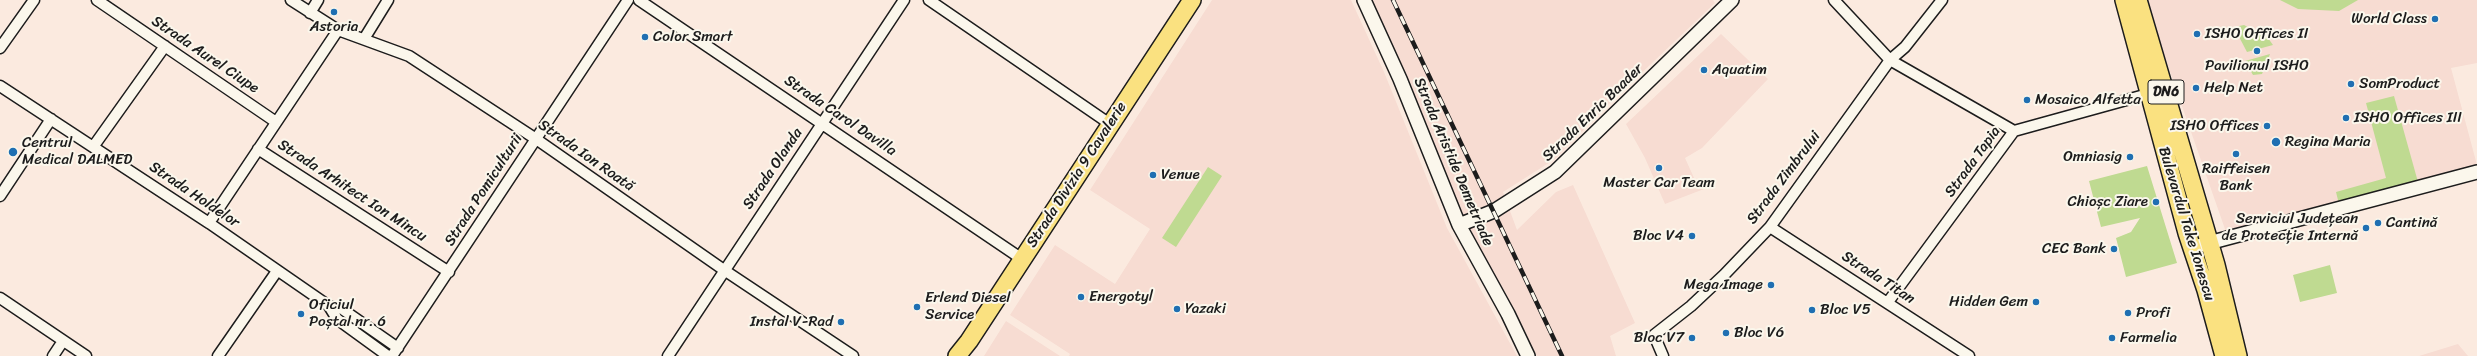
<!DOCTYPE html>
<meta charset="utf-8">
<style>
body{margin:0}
canvas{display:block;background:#fbeadf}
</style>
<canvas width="2477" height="356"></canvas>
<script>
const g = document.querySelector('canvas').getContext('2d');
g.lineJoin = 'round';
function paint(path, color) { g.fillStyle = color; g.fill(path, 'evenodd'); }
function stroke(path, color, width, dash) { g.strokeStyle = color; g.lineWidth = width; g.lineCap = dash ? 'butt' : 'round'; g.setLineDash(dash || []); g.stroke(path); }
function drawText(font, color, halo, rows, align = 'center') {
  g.font = font + ' Sriracha,sans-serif'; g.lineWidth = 4; g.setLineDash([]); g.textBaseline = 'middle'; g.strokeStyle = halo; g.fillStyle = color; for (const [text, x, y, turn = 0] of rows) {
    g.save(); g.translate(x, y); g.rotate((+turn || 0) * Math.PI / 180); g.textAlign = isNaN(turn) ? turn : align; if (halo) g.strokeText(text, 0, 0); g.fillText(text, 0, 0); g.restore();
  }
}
paint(new Path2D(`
 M1212,0h139l33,72 63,156 70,128h-448l1,-2 -60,-39 45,-70 60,39 35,-55 -60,-39z
 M1371,0h342l2,3 -105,100 -55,56 -52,33 14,38 39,-38 17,-7 62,138 -25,13 6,20h-79l-63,-110z
 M2145,0h332v63l-26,5 26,97 -149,42 -102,25z
 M1721,34l47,45 -66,69 -17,10 10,22 9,9 -39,15 -20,-46 -19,-34z
 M1006,321l54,35h-76z
 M2458,344l10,12h-49z`), '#f7dcd2');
paint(new Path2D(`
 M2280,0h78l-19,11 -41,-2z
 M2244,25l24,13 5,7 -26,7 -10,-19 2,-7z
 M2270,54l-8,20 -9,1 -8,-14z
 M2394,96l24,86 -79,22 -3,-12 50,-14 -20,-75z
 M2147,166l30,97 -51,14 -10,-39 15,-6 9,-14 -39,9 -12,-46z
 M1208,167l14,9 -46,71 -14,-9z
 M2330,265l7,28 -37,9 -7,-27z`), '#bfda91');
const minor = new Path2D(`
 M97,0l179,122
 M291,0l47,30 71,26 127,83 188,131 129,86
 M639,0l383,259
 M929,0l181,124
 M1834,0l56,60 124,71
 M310,13l8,-13
 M364,39l24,-39
 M0,48l34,-48
 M0,86l209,137 120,83 13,3 56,39
 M93,147l72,-101
 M258,149l191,123
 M0,196l51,-77
 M209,223l129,-193
 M1770,227l199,129
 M0,298l86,58
 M1888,302l126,-171 134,-37
 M329,306l8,13 51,37
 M53,356l10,-15
 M218,356l59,-85
 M392,356l236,-356
 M668,356l236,-356
 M1663,356l-9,-21 37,-29 33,-31 46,-48 120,-167 15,-13 37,-47`);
const tertiary = new Path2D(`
 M1364,0l36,79 59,146 49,89 20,42
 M1459,225l35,-14 61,-39 177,-172
 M2201,245l276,-73`);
const primary = new Path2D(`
 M2124,0l63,233 19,57 18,66
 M2138,0l78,265 22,91
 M957,356l12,-15 223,-341`);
stroke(minor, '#1c1c1c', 13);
stroke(tertiary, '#1c1c1c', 16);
stroke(primary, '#1c1c1c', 20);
stroke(minor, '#fbf7ec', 10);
stroke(tertiary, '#fbf7ec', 13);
stroke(primary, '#fae180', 17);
const rail = new Path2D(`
 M1393,0l169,356`);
stroke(rail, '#1c1c1c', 4.5);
stroke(rail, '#fbf7ec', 3, [9]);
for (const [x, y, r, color] of [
 [334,12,4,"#1f6fb2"],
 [2435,19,4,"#1f6fb2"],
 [2197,34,4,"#1f6fb2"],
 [645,37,4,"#1f6fb2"],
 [2257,51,4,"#1f6fb2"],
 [1704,70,4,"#1f6fb2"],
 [2351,84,4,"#1f6fb2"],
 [2196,88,4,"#1f6fb2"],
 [2027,100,4,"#1f6fb2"],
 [2346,118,4,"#1f6fb2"],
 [2267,126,4,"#1f6fb2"],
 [2276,142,5,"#1f6fb2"],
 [13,152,5,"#1f6fb2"],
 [2236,154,4,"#1f6fb2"],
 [2130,157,4,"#1f6fb2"],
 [1659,168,4,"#1f6fb2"],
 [1153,175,4,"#1f6fb2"],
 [2156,202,4,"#1f6fb2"],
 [2378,223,4,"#1f6fb2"],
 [2366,228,4,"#1f6fb2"],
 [1692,236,4,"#1f6fb2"],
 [2114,249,4,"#1f6fb2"],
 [1771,285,4,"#1f6fb2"],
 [1081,297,4,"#1f6fb2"],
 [2036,302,4,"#1f6fb2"],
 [917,307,4,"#1f6fb2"],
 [1177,309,4,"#1f6fb2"],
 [1812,310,4,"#1f6fb2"],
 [2128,313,4,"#1f6fb2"],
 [301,314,4,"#1f6fb2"],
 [841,322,4,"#1f6fb2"],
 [1726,333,4,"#1f6fb2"],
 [1692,338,4,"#1f6fb2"],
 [2112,338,4,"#1f6fb2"]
]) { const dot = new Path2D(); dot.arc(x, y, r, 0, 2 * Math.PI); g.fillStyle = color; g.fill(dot); stroke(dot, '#fbf7ec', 1.5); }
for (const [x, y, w] of [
 [2166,92,36]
]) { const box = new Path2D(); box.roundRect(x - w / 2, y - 12, w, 24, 3); g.fillStyle = '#fbf7ec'; g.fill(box); stroke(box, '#1c1c1c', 1); }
drawText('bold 14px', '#1c1c1c', null, [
 ["DN6",2166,92]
]);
drawText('15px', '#1c1c1c', '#fbf7ec', [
 ["World Class",2427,19,"right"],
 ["Astoria",334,27,"center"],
 ["ISHO Offices II",2205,34],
 ["Color Smart",653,37],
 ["Pavilionul ISHO",2257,66,"center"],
 ["Aquatim",1712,70],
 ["SomProduct",2359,84],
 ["Help Net",2204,88],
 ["Mosaico Alfetta",2035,100],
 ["ISHO Offices III",2354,118],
 ["ISHO Offices",2259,126,"right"],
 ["Regina Maria",2285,142],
 ["Centrul",22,143],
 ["Medical DALMED",22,160],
 ["Omniasig",2122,157,"right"],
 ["Raiffeisen",2236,169,"center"],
 ["Bank",2236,186,"center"],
 ["Venue",1161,175],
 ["Master Car Team",1659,183,"center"],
 ["Chioșc Ziare",2148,202,"right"],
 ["Serviciul Județean",2358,219,"right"],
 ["de Protecție Internă",2358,236,"right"],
 ["Cantină",2386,223],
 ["Bloc V4",1684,236,"right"],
 ["CEC Bank",2106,249,"right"],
 ["Mega Image",1763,285,"right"],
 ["Energotyl",1089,297],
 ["Erlend Diesel",925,298],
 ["Service",925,315],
 ["Hidden Gem",2028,302,"right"],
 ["Oficiul",309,305],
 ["Poștal nr. 6",309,322],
 ["Yazaki",1185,309],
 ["Bloc V5",1820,310],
 ["Profi",2136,313],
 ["Instal V-Rad",833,322,"right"],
 ["Bloc V6",1734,333],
 ["Bloc V7",1684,338,"right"],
 ["Farmelia",2120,338]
], 'left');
drawText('15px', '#1c1c1c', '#fbf7ec', [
 ["Strada Aurel Ciupe",205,55,34],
 ["Strada Enric Baader",1593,113,-44],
 ["Strada Carol Davilla",840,116,34],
 ["Strada Ion Roată",586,156,35],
 ["Strada Aristide Demetriade",1453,162,67],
 ["Strada Tapia",1973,162,-54],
 ["Strada Olanda",773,169,-56],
 ["Strada Divizia 9 Cavalerie",1077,175,-57],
 ["Strada Zimbrului",1784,178,-53],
 ["Strada Pomiculturii",484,190,-57],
 ["Strada Arhitect Ion Mincu",352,191,33],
 ["Strada Holdelor",194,195,34],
 ["Bulevardul Take Ionescu",2186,224,73],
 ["Strada Titan",1878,278,33]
]);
</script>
